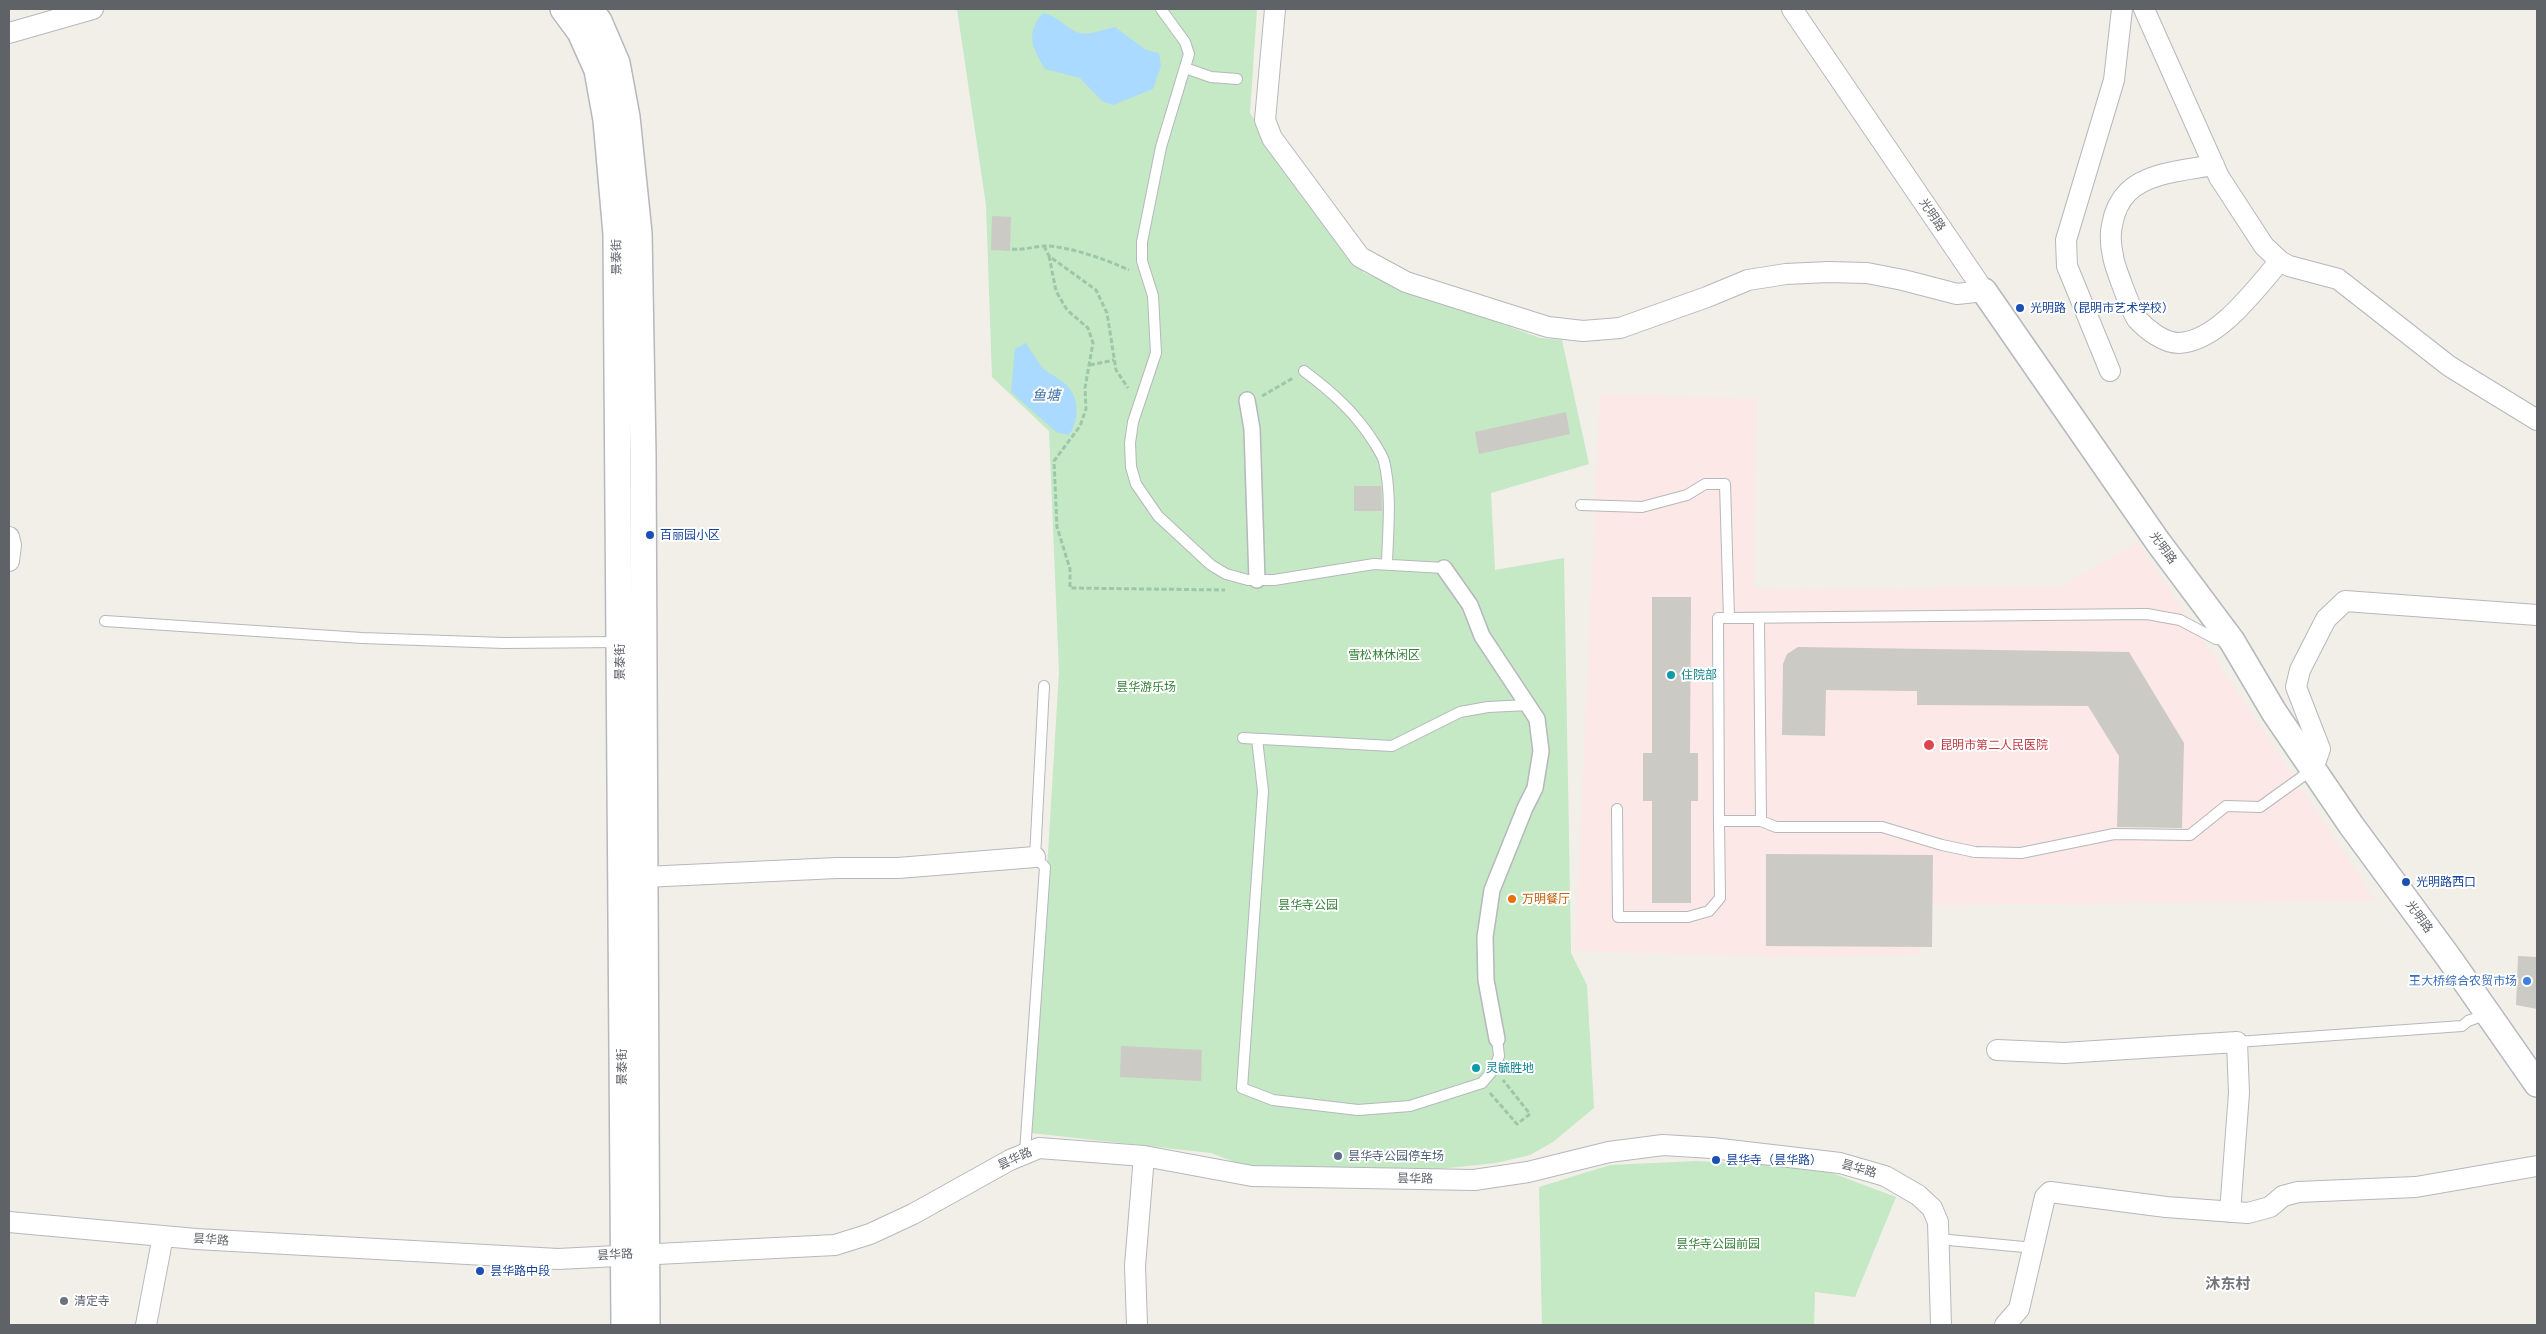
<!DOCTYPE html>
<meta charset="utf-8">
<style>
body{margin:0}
#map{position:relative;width:2546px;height:1334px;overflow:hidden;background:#f1efe8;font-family:Figtree,sans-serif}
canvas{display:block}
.frame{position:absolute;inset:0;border:10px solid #5f6368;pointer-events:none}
</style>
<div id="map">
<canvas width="2546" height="1334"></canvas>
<div class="frame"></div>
</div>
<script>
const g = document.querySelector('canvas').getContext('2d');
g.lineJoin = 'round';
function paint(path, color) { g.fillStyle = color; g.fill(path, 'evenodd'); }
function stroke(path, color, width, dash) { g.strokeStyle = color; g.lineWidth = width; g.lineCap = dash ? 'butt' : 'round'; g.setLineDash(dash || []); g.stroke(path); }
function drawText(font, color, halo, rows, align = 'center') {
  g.font = font + ' Figtree,"Noto Sans SC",sans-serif'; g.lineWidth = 4; g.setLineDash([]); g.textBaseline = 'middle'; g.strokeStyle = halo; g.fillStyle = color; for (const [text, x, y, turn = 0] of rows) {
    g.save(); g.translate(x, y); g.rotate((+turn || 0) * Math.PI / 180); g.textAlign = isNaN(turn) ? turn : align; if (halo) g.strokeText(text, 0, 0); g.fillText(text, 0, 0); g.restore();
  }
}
paint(new Path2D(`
 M1600,394l156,5 -2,190 305,-1 79,-46 238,359 -451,4 -7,50 -125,2 -218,-6z`), '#fce8e6');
paint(new Path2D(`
 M957,9h300l-7,104 114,160 176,65 22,2 27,124 -98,29 4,77 69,-12 7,395 16,32 7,123 -41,34 -23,13 -34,8 -67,7 -184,-4 -34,-13 -180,-20 28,-461 -10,-241 -57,-54 -6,-172z
 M1696,1161l120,6 80,30 -41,100 -40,-5 -1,33h-272l-3,-138 71,-22z`), '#c5e8c5');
paint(new Path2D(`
 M1043,13c17,4 21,14 34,19 11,5 26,-3 38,-5l31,23 13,3 2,13 -8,23 -40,16 -11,-4 -22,-23 -35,-9c-13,-22 -20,-35 -2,-56z
 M1026,343c5,8 10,16 15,23 6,7 16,11 22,16 17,13 17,37 6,53l-13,-3 -45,-40 4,-43z`), '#aadaff');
paint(new Path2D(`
 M992,216l19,1 -1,34 -19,-1z
 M1566,412l4,22 -91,20 -4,-22z
 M1354,486h27l1,25h-28z
 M1652,597h39l-1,156h8v48h-7v102h-39v-102h-9v-48h9z
 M1798,647l331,5 55,91 -2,85 -65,-1 2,-71 -31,-50 -171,-1v-14l-91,-1 -1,46 -43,-1 1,-71 4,-10z
 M1766,854l167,1 -1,92 -166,-1z
 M2518,956l19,1v52l-21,-4z
 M1121,1046l81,4 -1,31 -81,-4z`), '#cccac5');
const service = new Path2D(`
 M1161,9l24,33 4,12 -28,93 -19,95v19l11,35 3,57 -23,69 -3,21 1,24 5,17 22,32 53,49 15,9 22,6h26l100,-16 70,4
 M1185,68l26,9 26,2
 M1304,371c28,21 52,42 71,73 3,5 7,11 9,17 8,33 4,69 3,102
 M1581,505l61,2 45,-12 18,-11h20l4,134 418,-4 33,6 36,19 10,1
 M1729,618h-11l1,203h42l-2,-203
 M105,621l257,17 142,5 116,-1
 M1243,738l149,8 68,-34 28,-5 40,-2
 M1257,739l6,52 -21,297 31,12 85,10 52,-4 72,-23 12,-14 5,-13 -2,-17
 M1617,809l1,108h70l21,-6 11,-13 -1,-77
 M1761,821l15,6h106l60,18 33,7 46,1 93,-19 76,1 36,-29 34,1 53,-38
 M2237,1042l225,-16 6,-5 19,-7
 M1025,1152l20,-285 -10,-10 9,-171
 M1938,1239l97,9`);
const pedestrian = new Path2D(`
 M1247,400l5,29 5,151
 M1444,568l26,37 12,31 55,83 4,32 -6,37 -10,20 -33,82 -7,47 1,43 11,59`);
const minor = new Path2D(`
 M1275,9l-10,111 7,18 88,119 46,25 142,45 35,4 37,-3 87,-31 41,-17 38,-6 42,-2 39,1 36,7 54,14 27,-3 -192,-282
 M2144,9l75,168 45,69 16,15 9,5 49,13 111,87 88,54
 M9,33l84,-24
 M2214,165c-27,5 -66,7 -86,27 -9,9 -14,21 -16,33 -2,9 -1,22 1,31 1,9 19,57 24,63 10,11 27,24 42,24 40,-2 77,-55 101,-82
 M2110,371l-43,-105 -1,-26 48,-160 8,-71
 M9,537l2,8 -2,16
 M2313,769l7,-20 -24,-62 4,-17 26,-51 19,-18 192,14
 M644,877l193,-9h61l137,-11
 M1997,1050l67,3 173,-11 2,51 -9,119
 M9,1222l187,17 362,20 277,-14 35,-11 43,-20 97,-54 29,-12 105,8 108,20 222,4 54,-8 81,-20 54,-7 49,3 128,15 45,13 33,19 14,13 6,14 3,103
 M146,1325l17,-89
 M1137,1325l-2,-59 9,-110
 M2005,1325l14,-16 26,-112 5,-5 116,15 82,6 22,-6 13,-11 15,-4 118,-5 121,-21`);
const tertiary = new Path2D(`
 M563,9l17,23 17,38 9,50 10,114 8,1091
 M590,9l9,12 18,42 10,54 12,116 4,221 4,871
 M1984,291l174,251 74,99 42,71 77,113 98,133 88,126`);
stroke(service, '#b5b8bc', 12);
stroke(pedestrian, '#b5b8bc', 18);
stroke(minor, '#b5b8bc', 22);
stroke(tertiary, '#b5b8bc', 28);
stroke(new Path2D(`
 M1044,246l5,10 47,34 11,23 9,57 12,18
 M1012,249c12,1 20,-2 31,-3 22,-1 65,14 86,24
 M1049,256l7,35 11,19 21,18 5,15 -8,45 1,21 -6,17 -26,35 3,66 13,42v19l155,2
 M1090,365l24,-5
 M1262,396l31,-18
 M1490,1093l27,31 13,-10 -27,-34`), '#9cc7a9', 3, [5, 2.5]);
stroke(service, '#fff', 10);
stroke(pedestrian, '#fff', 15);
stroke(minor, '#fff', 20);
stroke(tertiary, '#fff', 25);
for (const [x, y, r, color] of [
 [2020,308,5,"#1a4fb4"],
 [650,535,5,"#1a4fb4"],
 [1671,675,5,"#0f9aa8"],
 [1929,745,6,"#e0444e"],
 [2406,882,5,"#1a4fb4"],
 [1512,899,5,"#e8710a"],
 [2527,981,5,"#3f7fe0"],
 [1476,1068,5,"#0f9aa8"],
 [1338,1156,5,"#5c6f8a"],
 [1716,1160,5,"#1a4fb4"],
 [480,1271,5,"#1a4fb4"],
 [64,1301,5,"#6b7280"]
]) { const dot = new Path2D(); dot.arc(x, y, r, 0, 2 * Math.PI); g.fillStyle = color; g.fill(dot); stroke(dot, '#fff', 2); }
drawText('12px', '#5f6368', '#fff', [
 ["光明路",1932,215,56],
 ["景泰街",617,257,-91],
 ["光明路",2163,548,54],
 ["景泰街",620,662,-90],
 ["光明路",2419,917,54],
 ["景泰街",622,1067,-90],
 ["昙华路",1015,1159,-25],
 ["昙华路",1859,1169,16],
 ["昙华路",1415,1179,1],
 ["昙华路",211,1240,4],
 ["昙华路",615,1255,-3]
]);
drawText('12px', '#164399', '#fff', [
 ["光明路（昆明市艺术学校）",2030,308],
 ["百丽园小区",660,535],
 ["光明路西口",2416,882],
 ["昙华寺（昙华路）",1726,1160],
 ["昙华路中段",490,1271]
], 'left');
drawText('12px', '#348238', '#fff', [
 ["雪松林休闲区",1384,655],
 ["昙华游乐场",1146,687],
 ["昙华寺公园",1308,905],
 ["昙华寺公园前园",1718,1244]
]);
drawText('12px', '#0d838f', '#fff', [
 ["住院部",1681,675],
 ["灵毓胜地",1486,1068]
], 'left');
drawText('12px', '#be3a42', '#fff', [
 ["昆明市第二人民医院",1940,745]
], 'left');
drawText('12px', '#c56008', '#fff', [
 ["万明餐厅",1522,899]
], 'left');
drawText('12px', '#366cbe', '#fff', [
 ["王大桥综合农贸市场",2517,981]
], 'right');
drawText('12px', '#4e5e75', '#fff', [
 ["昙华寺公园停车场",1348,1156]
], 'left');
drawText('12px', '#5b616d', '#fff', [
 ["清定寺",74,1301]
], 'left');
drawText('italic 14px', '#4174aa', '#fff', [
 ["鱼塘",1046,396]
]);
drawText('bold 15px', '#70757a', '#fff', [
 ["沐东村",2228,1285]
]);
</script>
